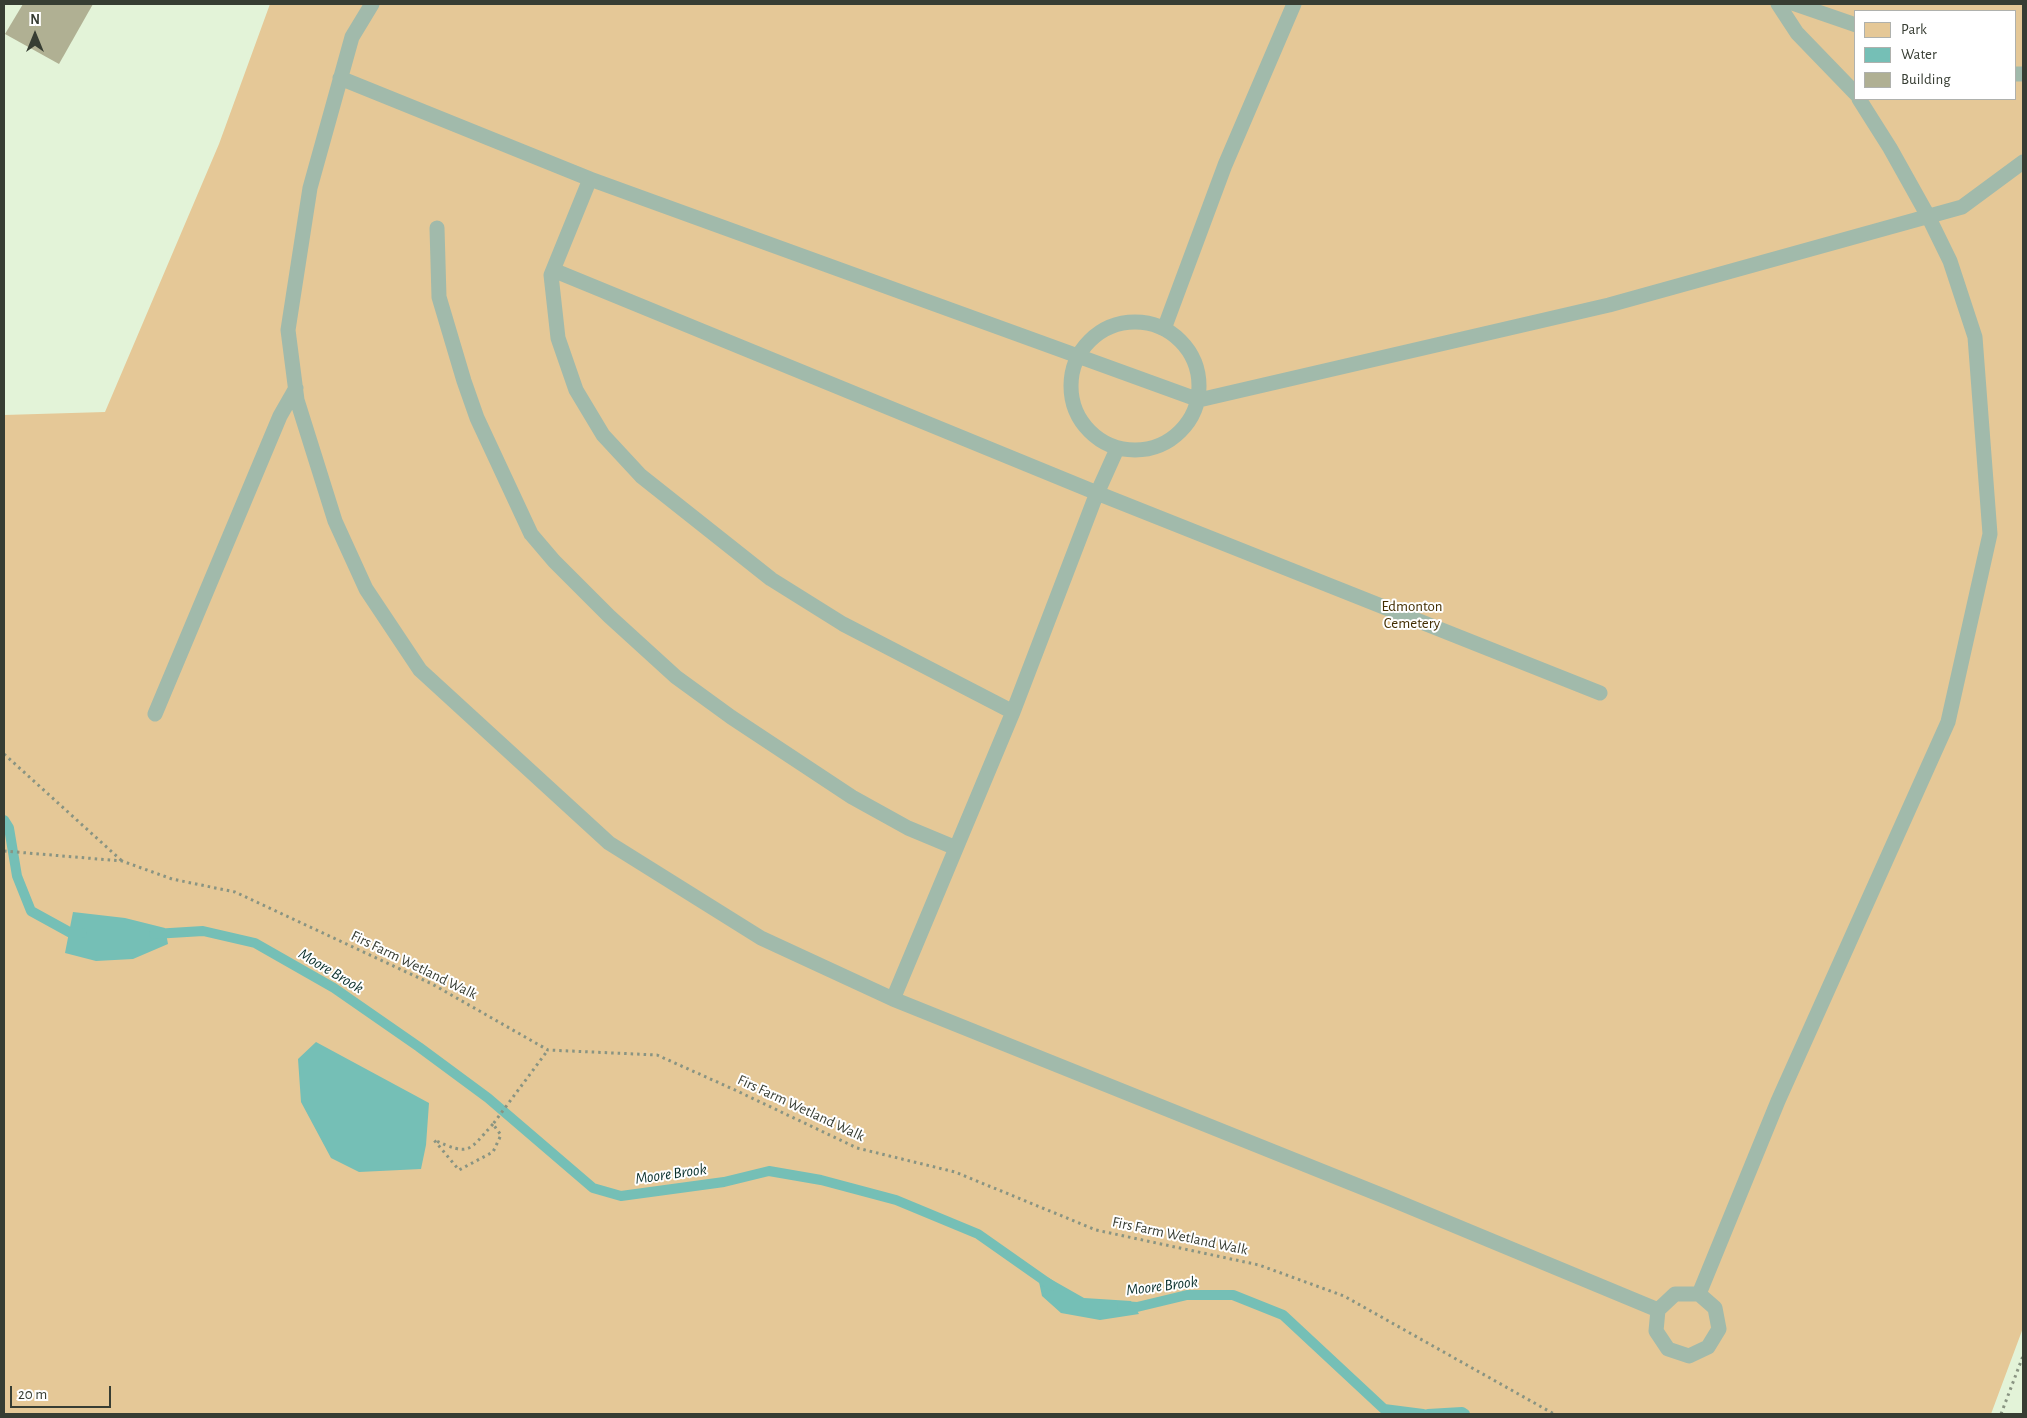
<!DOCTYPE html>
<style>
body{margin:0}
#map{position:relative;width:2027px;height:1418px;overflow:hidden;background:#e3f3d8;font-family:"Alegreya Sans",sans-serif}
canvas{display:block}
.frame{position:absolute;inset:0;border:5px solid #373d33;pointer-events:none}
.legend{position:absolute;left:1854px;top:10px;width:162px;height:90px;box-sizing:border-box;background:#fff;border:1px solid #afb1ad;margin:0;padding:6px 9px;list-style:none;font-size:15px;color:#373d33}
.legend li{display:flex;align-items:center;gap:10px;height:25px}
.legend b{width:25px;border:1px solid #afb1ad}
.north{position:absolute;left:10px;top:10px;width:50px;height:50px;-webkit-text-stroke:4px #fff;paint-order:stroke;rotate:0deg;font-size:14px;font-weight:700;line-height:20px;text-align:center;color:#373d33}
.north::after{content:'';display:block;margin:auto;width:18px;height:22px;background:#373d33;clip-path:polygon(50% 0,100% 100%,50% 72%,0 100%)}
.scale{position:absolute;left:10px;top:1386px;width:101px;height:22px;box-sizing:border-box;border:2px solid #373d33;border-top:0;padding-left:6px;font-size:15px;line-height:18px;white-space:nowrap;color:#373d33;-webkit-text-stroke:4px #fff;paint-order:stroke}
</style>
<div id="map">
<canvas width="2027" height="1418"></canvas>
<div class="frame"></div>
<ul class="legend">
<li><b style="height:14px;background:#e5c897"></b>Park</li>
<li><b style="height:14px;background:#75bfb6"></b>Water</li>
<li><b style="height:14px;background:#b0b093"></b>Building</li>
</ul>
<div class="north">N</div>
<div class="scale">20 m</div>
</div>
<script>
const g = document.querySelector('canvas').getContext('2d');
g.lineJoin = 'round';
function paint(path, color) { g.fillStyle = color; g.fill(path, 'evenodd'); }
function stroke(path, color, width, dash) { g.strokeStyle = color; g.lineWidth = width; g.lineCap = dash ? 'butt' : 'round'; g.setLineDash(dash || []); g.stroke(path); }
function drawText(font, color, halo, rows, align = 'center') {
  g.font = font + ' "Alegreya Sans",sans-serif'; g.lineWidth = 4; g.setLineDash([]); g.textBaseline = 'middle'; g.strokeStyle = halo; g.fillStyle = color; for (const [text, x, y, turn = 0] of rows) {
    g.save(); g.translate(x, y); g.rotate((+turn || 0) * Math.PI / 180); g.textAlign = isNaN(turn) ? turn : align; if (halo) g.strokeText(text, 0, 0); g.fillText(text, 0, 0); g.restore();
  }
}
paint(new Path2D(`
 M270,4h1753v1324l-32,86h-1987v-999l101,-3 114,-268zM1856,11h160v88h-160z`), '#e5c897');
paint(new Path2D(`
 M73,912l52,6 40,10 3,16 -35,15 -37,2 -31,-8z
 M316,1042l113,61 -3,42 -5,24 -62,3 -28,-14 -30,-56 -3,-43z
 M1047,1277l37,21 47,3 8,13 -39,6 -39,-7 -19,-17 -3,-14z`), '#75bfb6');
stroke(new Path2D(`
 M4,820l5,8 8,48 14,35 40,22h11
 M154,934l49,-3 52,12 79,45 85,59 69,51 105,90 28,8 103,-14 45,-11 52,9 75,20 82,34 74,52
 M1122,1306l15,1 50,-12h46l50,20 101,94 39,5
 M1428,1414l34,-2 3,2`), '#75bfb6', 10);
paint(new Path2D(`
 M23,4h70l-34,60 -54,-30z`), '#b0b093');
stroke(new Path2D(`
 M4,754l118,107
 M4,851l118,10 50,18 63,13 197,92 116,66 109,5 78,35 122,58 98,24 141,58 163,35 85,31 210,118
 M493,1124c-25,28 -23,32 -59,16l25,30 34,-18 8,-17 -8,-11 55,-74
 M2001,1414l22,-58`), '#899482', 3, [2.5, 4]);
stroke(new Path2D(`
 M372,4l-20,33 -42,151 -22,142 9,70 38,121 31,68 54,81 189,173 152,95 132,61 493,198 272,113
 M1778,4l19,29 59,61
 M1795,4l61,21
 M2016,74h7
 M340,78l250,101 609,221 410,-95 353,-98 61,-45
 M590,179l-39,96 7,63 18,52 27,45 38,41 130,103 72,45 170,88
 M437,228l2,69 25,84 13,37 54,116 23,27 55,55 67,61 55,40 121,80 56,31 48,20
 M553,270l544,223 503,200
 M1071 386a64 64 0 1 1 128 0a64 64 0 1 1-128 0Z
 M1164,329l61,-164 69,-161
 M155,714l125,-298 16,-28
 M893,999l120,-287 82,-214 22,-49
 M1675,1294h24l16,14 4,21 -11,18 -19,9 -21,-7 -12,-18 2,-21z
 M1699,1294l79,-193 170,-379 42,-188 -15,-197 -25,-76 -22,-45 -38,-68 -31,-49`), '#a1baab', 15);
drawText('15px', '#432e02', '#fff', [
 ["Edmonton",1412,606],
 ["Cemetery",1412,623]
]);
drawText('15px', '#373d33', '#fff', [
 ["Firs Farm Wetland Walk",414,965,26],
 ["Firs Farm Wetland Walk",801,1108,25],
 ["Firs Farm Wetland Walk",1180,1236,12]
]);
drawText('italic 16px', '#0a302c', '#fff', [
 ["Moore Brook",331,971,31],
 ["Moore Brook",671,1174,-8],
 ["Moore Brook",1162,1286,-7]
]);
</script>
